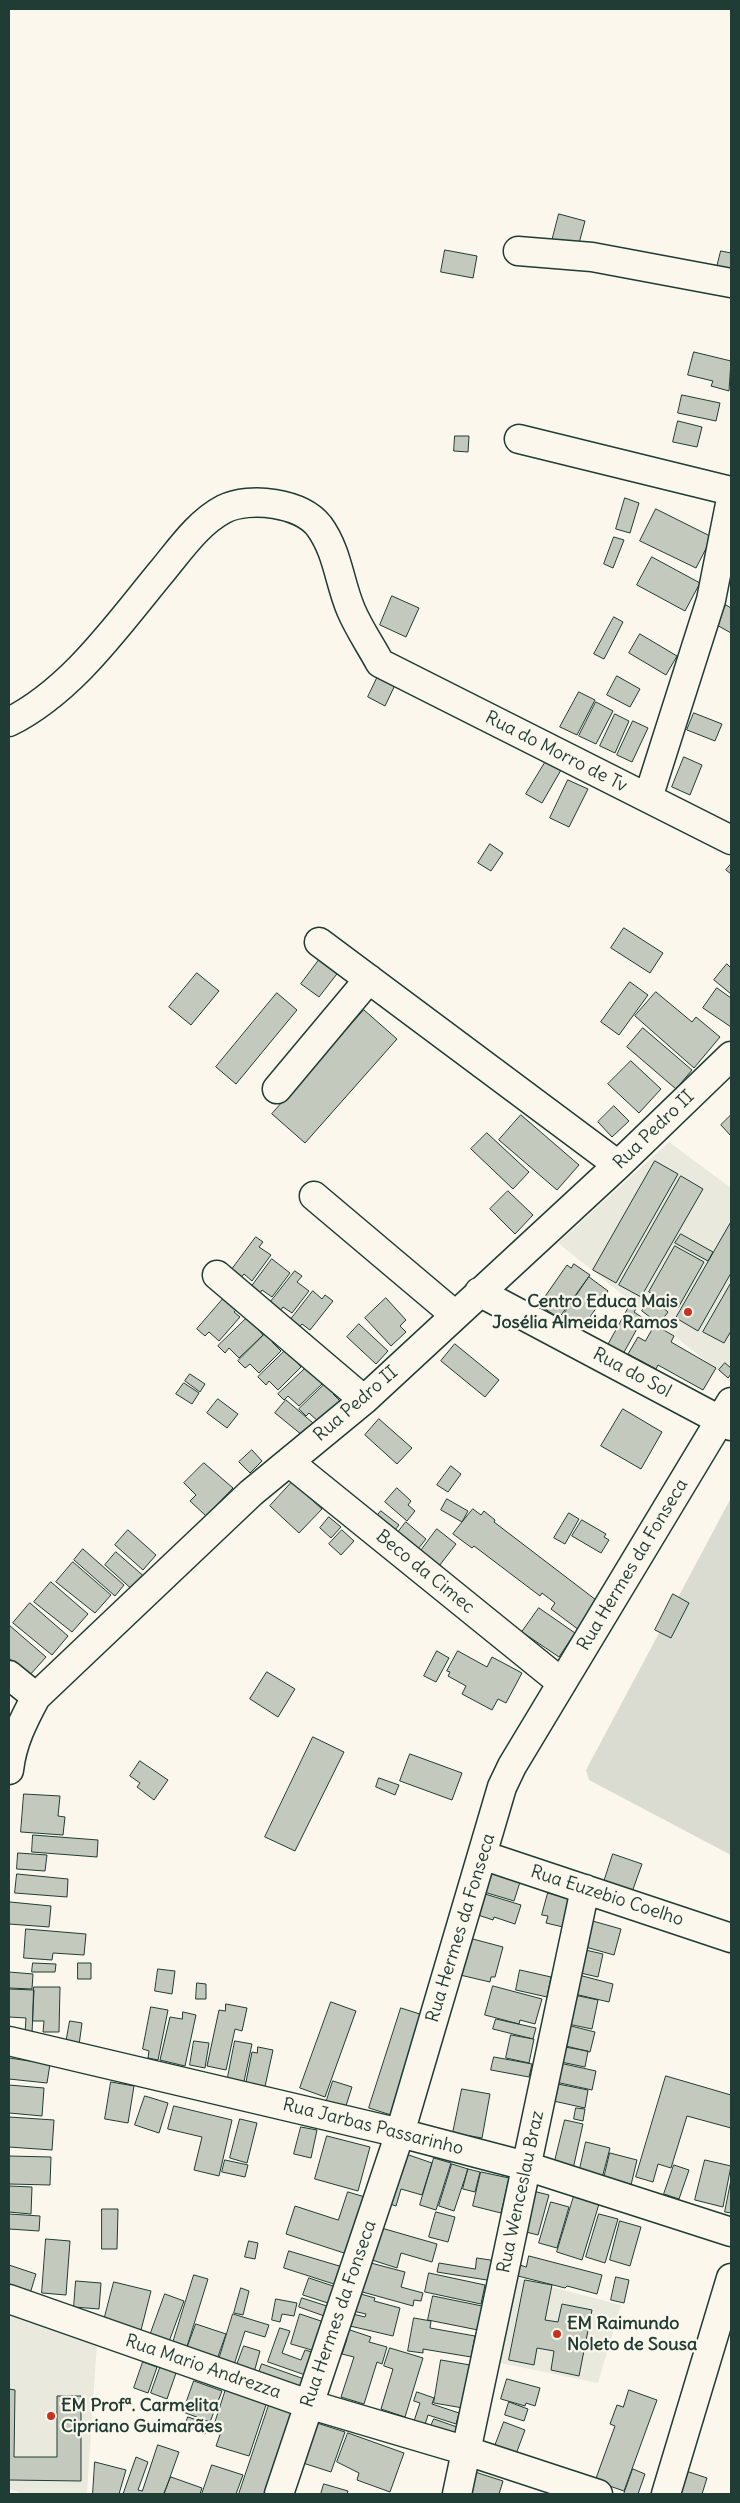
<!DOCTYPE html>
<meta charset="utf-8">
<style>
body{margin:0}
#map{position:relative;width:740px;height:2503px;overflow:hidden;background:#fbf7ec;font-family:Delius,sans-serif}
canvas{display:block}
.frame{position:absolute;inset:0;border:10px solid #1f3d34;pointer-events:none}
</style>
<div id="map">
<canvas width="740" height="2503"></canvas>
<div class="frame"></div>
</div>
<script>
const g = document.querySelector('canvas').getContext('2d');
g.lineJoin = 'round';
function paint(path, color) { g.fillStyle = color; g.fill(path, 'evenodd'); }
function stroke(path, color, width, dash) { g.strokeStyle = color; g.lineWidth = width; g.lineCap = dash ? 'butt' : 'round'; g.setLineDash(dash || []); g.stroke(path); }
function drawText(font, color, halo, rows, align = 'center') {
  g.font = font + ' Delius,sans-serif'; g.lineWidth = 4.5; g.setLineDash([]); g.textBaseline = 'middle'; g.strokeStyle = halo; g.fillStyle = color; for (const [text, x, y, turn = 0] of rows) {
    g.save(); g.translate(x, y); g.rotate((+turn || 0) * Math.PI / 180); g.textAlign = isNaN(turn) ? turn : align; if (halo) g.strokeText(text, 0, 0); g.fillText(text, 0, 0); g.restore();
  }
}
paint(new Path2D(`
 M669,1142l62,46v193l-173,-138z
 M513,2277l108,28 -23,78 -102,-21z
 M9,2314l88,29 -10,151h-63l-15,-5z`), '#eae9de');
paint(new Path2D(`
 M731,1498v357l-142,-75 -3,-10z`), '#dbdcd1');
const building = new Path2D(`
 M559,214l26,7 -7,26 -26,-6z
 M445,250l32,6 -4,22 -32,-6z
 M721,251l10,2v21l-15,-3z
 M694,352l37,9 -2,30 -18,-5 2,-5 -25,-6z
 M682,395l38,8 -4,18 -38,-8z
 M678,421l24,6 -5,20 -24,-5z
 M455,436h14l-1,16 -14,-1z
 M625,498l14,5 -9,30 -14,-4z
 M656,509l56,28 -16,31 -56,-27z
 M614,537l10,3 -11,28 -9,-4z
 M652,557l48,26 -15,28 -48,-26z
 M392,596l27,12 -13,29 -26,-12z
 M726,605l5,3v25l-16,-9z
 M614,617l9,5 -19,37 -10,-5z
 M640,634l37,22 -11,19 -37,-22z
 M379,674l17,9 -11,23 -17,-9z
 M617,676l23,13 -10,18 -23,-12z
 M579,692l16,8 -18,35 -17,-8z
 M596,702l17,9 -17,33 -17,-8z
 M694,713l28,11 -7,17 -28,-11z
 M615,714l14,7 -14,32 -15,-7z
 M633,721l15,7 -16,34 -15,-7z
 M684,757l18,8 -12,30 -18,-8z
 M546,761l15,9 -19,33 -16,-9z
 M568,780l20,9 -19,38 -19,-9z
 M490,844l13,9 -12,18 -13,-8z
 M731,864v10l-5,-4z
 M624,928l39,25 -13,20 -39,-25z
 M322,956l18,14 -21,27 -18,-13z
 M727,964l4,4v26l-17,-14z
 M197,973l22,18 -28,34 -22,-18z
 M630,982l18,13 -29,40 -18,-13z
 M717,988l14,10v29l-28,-19z
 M656,992l36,30 4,-5 24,20 -26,31 -59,-52z
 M277,993l20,17 -61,74 -20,-17z
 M364,1010l33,29 -92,104 -33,-29z
 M643,1028l49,42 -16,19 -49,-42z
 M631,1061l30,28 -22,24 -31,-29z
 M614,1106l15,15 -17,16 -14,-15z
 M521,1115l58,50 -22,25 -58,-50z
 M731,1115v21l-10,-11z
 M487,1133l42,39 -16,17 -42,-40z
 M655,1161l23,13 -62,109 -23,-13z
 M681,1176l22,13 -62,108 -22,-12z
 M508,1191l25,24 -18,19 -25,-25z
 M731,1222v51l-33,58 -22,-13z
 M681,1234l32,18 -5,9 -33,-18z
 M256,1237l7,5 -4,5 12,8 -19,26 -8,-7 -4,5 -10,-7z
 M675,1246l29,16 -26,46 -29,-16z
 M272,1259l18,14 -18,24 -10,-7 -4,6 -9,-6z
 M574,1264l16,11 -31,43 -20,-13 28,-40 4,3z
 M295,1271l7,5 -5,6 12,9 -17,22 -9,-6 -4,5 -10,-8z
 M589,1277l19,14 -27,39 -19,-13z
 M731,1283v48l-7,12 -21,-11z
 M313,1291l9,8 3,-4 8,6 -23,29 -8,-6 -5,6 -9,-7z
 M386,1298l20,22 -6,6 6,6 -15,14 -26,-28z
 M651,1298l17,14 -9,12 -17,-13z
 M223,1299l13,11 -2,2 6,5 -21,24 -10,-9 -4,4 -8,-7z
 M630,1305l6,4 -2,3 9,6 -20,36 -15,-9z
 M248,1317l15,18 -24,23 -10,-10 -4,5 -7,-7z
 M359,1324l29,27 -12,13 -29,-27z
 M655,1325l19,11 -3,6 45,26 -13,22 -45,-25 -2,4 -28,-15 10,-17 7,4z
 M267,1332l7,8 -2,2 9,9 -22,22 -9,-9 -5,4 -7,-7z
 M455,1344l44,36 -14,17 -44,-36z
 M287,1349l14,18 -23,23 -9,-9 -3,4 -8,-8z
 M725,1363l6,5v6l-3,4 -9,-8z
 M308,1366l14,18 -23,22 -11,-10 -4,4 -6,-6z
 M190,1374l15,10 -5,8 -15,-11z
 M327,1382l9,9 -3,3 9,9 -21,21 -12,-11 -3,3 -7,-7z
 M184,1383l15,10 -7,11 -16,-10z
 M218,1399l20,15 -11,14 -20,-15z
 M286,1400l27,23 -11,12 -27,-22z
 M623,1409l39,23 -21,37 -40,-23z
 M379,1419l33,29 -15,16 -32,-29z
 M252,1450l10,11 -12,12 -11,-11z
 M204,1463l29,25 -27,28 -16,-15 6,-6 -12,-12z
 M451,1466l10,8 -13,18 -11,-7z
 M292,1482l30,27 -23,24 -29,-27z
 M397,1488l14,13 -3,4 7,6 -8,10 -22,-19z
 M447,1499l21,12 -6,11 -21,-12z
 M473,1509l8,6 3,-4 11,9 -1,2 106,81 -21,27 -28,-21 4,-6 -13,-10 -2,3 -66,-50 -2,2 -19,-14z
 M381,1511l18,14 -9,11 -18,-14z
 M569,1513l10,6 -14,25 -11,-6z
 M329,1517l12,10 -10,11 -11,-10z
 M582,1520l24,14 -2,3 5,3 -8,13 -29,-17z
 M406,1522l20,17 -12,15 -22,-14z
 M437,1529l19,15 -20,26 -19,-14z
 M128,1530l28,25 -13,15 -28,-25z
 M342,1530l12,11 -13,14 -12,-11z
 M83,1549l41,36 -9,11 -41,-36z
 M116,1552l31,27 -12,13 -30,-27z
 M73,1562l38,33 -16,18 -39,-31z
 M51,1582l37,32 -16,18 -38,-30z
 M673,1594l16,9 -18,35 -16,-8z
 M30,1603l38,33 -16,19 -39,-32z
 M539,1608l36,25 -16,24 -37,-25z
 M9,1625l37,32 -17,19 -20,-18z
 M437,1651l12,7 -13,24 -12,-6z
 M458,1651l29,16 5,-10 30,16 -16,30 -8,-4 -6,11 -30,-16 4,-8 -18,-10 2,-4 -3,-1z
 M267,1672l28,17 -17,28 -28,-18z
 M313,1737l31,15 -49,99 -30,-14z
 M410,1754l52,19 -10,27 -52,-19z
 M140,1761l28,19 -14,20 -17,-13 3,-4 -10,-7z
 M379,1778l20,7 -4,10 -19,-8z
 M24,1794l36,2 -2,20 7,1 -2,18 -42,-3z
 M33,1835l65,5 -1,17 -65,-5z
 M18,1853l29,2 -2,16 -28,-2z
 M613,1854l29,10 -11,31 -28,-10z
 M491,1873l29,9 -6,19 -30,-9z
 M17,1874l51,5 -1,18 -52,-4z
 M548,1893l23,6 -8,28 -17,-4 2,-7 -6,-1z
 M485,1894l36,11 -6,19 -21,-7 -1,3 -15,-5z
 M10,1902l41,4 -2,21 -40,-3z
 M589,1920l32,9 -7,26 -32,-9z
 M26,1929l60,5 -2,21 -31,-2 -1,7 -28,-2z
 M469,1938l34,9 -8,30h-4l-1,5 -30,-7z
 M581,1949l22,5 -5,23 -22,-5z
 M33,1963l23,1 -1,8h-23z
 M78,1963h13v16h-13z
 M158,1969l17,2 -3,23 -17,-3z
 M520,1970l31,7 -4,20 -31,-7z
 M9,1972l24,2 -1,15 -23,-1z
 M575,1974l38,10 -4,18 -39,-9z
 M197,1983l9,1v15h-10z
 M493,1986l49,13 -7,25 -15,-4 -1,4 -34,-9z
 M34,1987h26l-1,45h-16l1,-11h-11z
 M9,1989l25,1 -2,43h-7l1,-15 -17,-1z
 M569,1994l29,6 -6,29 -29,-6z
 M331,2002l25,9 -31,86 -25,-9z
 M226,2004l21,4 -5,23 -7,-2 -9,41 -19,-4 12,-56 6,1z
 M151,2007l17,3 -10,50 -10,-2 1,-7 -6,-2z
 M401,2008l22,7 -32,100 -22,-7z
 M183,2012l13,3 -11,51 -25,-6 10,-43 12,2z
 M496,2019l40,9 -3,11 -40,-10z
 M70,2021l12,2 -3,22 -13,-2z
 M563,2024l32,8 -5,20 -32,-8z
 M511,2035l23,4 -5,24 -23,-5z
 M194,2041l15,2 -4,25 -15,-3z
 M235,2041l17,3 -9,42 -16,-4z
 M559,2046l29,5 -3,16 -29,-6z
 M258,2047l15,3 -9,41 -19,-4 7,-35 5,1z
 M494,2057l38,7 -3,13 -38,-7z
 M9,2058l41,6 -3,19 -38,-4z
 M555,2062l41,9 -4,19 -41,-9z
 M666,2076l65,19v33l-44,-12 -16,52 -13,-4 -5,18 -17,-5z
 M333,2081l19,6 -8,25 -19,-6z
 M111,2082l23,4 -6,37 -23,-4z
 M553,2083l35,7 -3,18 -36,-8z
 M9,2085l35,3 -2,28 -33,-3z
 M462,2089l28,5 -8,44 -29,-5z
 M145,2096l23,7 -9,30 -24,-8z
 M174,2106l58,14 -13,56 -25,-6 8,-33 -34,-8z
 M576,2108l9,1 -2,12 -9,-2z
 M9,2117l45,3 -2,30 -43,-3z
 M240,2119l17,4 -10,40 -17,-5z
 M565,2120l18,4 -10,45 -19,-4z
 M301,2127l16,3 -6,28 -17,-4z
 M327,2136l43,11 -12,44 -43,-12z
 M586,2142l24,6 -8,30 -23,-5z
 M403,2153l29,10 -10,32 -21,-6 -5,17 -9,-3z
 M610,2153l27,7 -6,25 -27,-7z
 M9,2156l42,1 -1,28 -41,-1z
 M434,2158l17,5 -15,47 -16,-5z
 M225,2160l23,5 -3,12 -23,-5z
 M705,2160l26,6 -8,41 -28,-7z
 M452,2164l16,5 -14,42 -15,-5z
 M674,2165l15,5 -10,29 -15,-5z
 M468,2169l12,3 -5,20 -12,-3z
 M481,2172l28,6 -8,35 -28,-7z
 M731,2180v33l-6,-1z
 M9,2186l23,1 -1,27 -22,-2z
 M533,2191l16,4 -11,40 -16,-4z
 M348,2192l17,5 -18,57 -61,-20 9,-28 43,14z
 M574,2196l25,8 -17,56 -25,-8z
 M551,2202l18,5 -12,41 -18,-5z
 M102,2209h16l-1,40h-15z
 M436,2212l19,5 -7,25 -19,-5z
 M9,2214l31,2 -1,15 -30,-2v8z
 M599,2214l19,5 -13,44 -19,-6z
 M620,2221l21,6 -11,39 -20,-6z
 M378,2227l59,17 -5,18 -31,-9 -4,15 -28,-9z
 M46,2239l24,2 -4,54 -24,-2z
 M249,2241l9,2 -3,16 -10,-2z
 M289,2251l57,17 -6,18 -56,-18z
 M529,2256l73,19 -5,19 -30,-8 -2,2 -51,-13 3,-11 9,3z
 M477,2258l20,3 -4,20 -56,-9 2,-9 36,6z
 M367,2262l38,10 -4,15 22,6 -2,8 -7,-1 -1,6 -54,-15z
 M9,2265l27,9 -7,23 -20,-8z
 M429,2273l56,12 -4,19 -56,-12z
 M194,2275l14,4 -23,74 -14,-4z
 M616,2277l13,3 -5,23 -13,-3z
 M309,2278l27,9 -5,17 -28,-9z
 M525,2280l27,5 -7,35 13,2 4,-18 30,6 -13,66 -28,-6 3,-19 -17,-3 -3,17 -25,-5z
 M76,2281l25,2 -2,26 -25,-2z
 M114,2282l37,9 -12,47 -37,-10z
 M241,2288l8,3 -6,24 -9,-2z
 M357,2293l18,5 -1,3 26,7 -7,28 -43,-10 3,-12 12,3 1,-3 -13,-3z
 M165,2294l19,7 -17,46 -19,-6z
 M433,2296l49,10 -4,24 -50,-10z
 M302,2298l28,9 -3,10 -28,-10z
 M276,2299l21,4 -3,13 -12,-2 -2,8 -8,-2z
 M233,2314l36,11 -4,12 -20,-6 -13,40 -15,-5z
 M300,2314l24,8 -9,29 -24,-7z
 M414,2318l17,3 -1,7 45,8 -4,21 -48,-8v4l-15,-2z
 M196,2324l30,10 -11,31 -30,-11z
 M280,2328l10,3 -8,22 19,7 4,-10 10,3 -7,23 -40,-14z
 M347,2329l24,8 -2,5 18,5 -5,17 -5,-2 -13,42 -23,-7 13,-40 -12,-3 5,-15h-3z
 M244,2346l16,5 -7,25 -18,-6z
 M390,2348l33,10 -18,59 -24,-8 12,-40 -9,-3z
 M441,2360l29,5 -7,43 -29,-5z
 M143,2362l14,5 -9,26 -14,-5z
 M262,2364l45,16 -5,14 -45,-16z
 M161,2365l16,5 -10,29 -16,-6z
 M507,2379l33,9 -5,18 -9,-3 -1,3 -24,-7z
 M194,2381l28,10 -12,31 -27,-10z
 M9,2389l6,1 -1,67h43v-61h24v85l-72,-1z
 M226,2389l41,13 -18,54 -33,-10 6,-17 -8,-3z
 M629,2390l28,10 -33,91 -29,-10 20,-55 -5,-2 7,-19 6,2z
 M417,2392l17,6 -2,6 27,9 -3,11 -28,-9 -5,16 -11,-4 8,-24 -6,-2z
 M509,2402l19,7 -4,12 -19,-6z
 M269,2405l24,7 -28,82h-26z
 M188,2417l20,7 -3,10 -20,-8z
 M434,2419l23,8 -5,14 -24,-8z
 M504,2422l21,8 -9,24 -21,-8z
 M317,2423l28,9 -14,40 -28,-9z
 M348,2433l56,20 -14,39 -33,-12 2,-7 -22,-11z
 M158,2445l21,7 -15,42h-41l13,-37 12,5 -10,28 4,1z
 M95,2462l31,8 -7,24h-26z
 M212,2465l31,10 -7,19h-34z
 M633,2469l12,5 -7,20h-14z
 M683,2470l24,8 -5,16h-27z
 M475,2472l28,9 -4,13h-31z
 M171,2477l31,11 -2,6h-36z
 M324,2484l24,7 -1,3h-26z`);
paint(building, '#c4c9be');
stroke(building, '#1f3d34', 1);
const minor = new Path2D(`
 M518,251l74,6 139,26
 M519,439l212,52
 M9,722c64,-32 109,-98 154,-152 18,-22 36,-48 61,-61 26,-13 77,-6 95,17 19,26 20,56 32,84 8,19 20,36 29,53l351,177
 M648,798l63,-198 20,-101
 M319,942l299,223
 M277,1089l92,-110
 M314,1196l141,119
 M217,1275l147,125
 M479,1292l252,134
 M289,1462l273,221
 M9,1675l27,22
 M9,1770c3,-27 14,-49 27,-73l215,-204 113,-93 254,-235 113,-109
 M482,1855l249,83
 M9,2041l391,92 126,33 205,66
 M9,2299l299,105 159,47 131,43
 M279,2494l121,-361 102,-346 10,-21 219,-364
 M457,2494l128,-605
 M666,2494l65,-216`);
stroke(minor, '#1f3d34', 31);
stroke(minor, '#fbf7ec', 28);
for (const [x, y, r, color] of [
 [688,1312,5,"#c8321e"],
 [557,2334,5,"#c8321e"],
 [51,2416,5,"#c8321e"]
]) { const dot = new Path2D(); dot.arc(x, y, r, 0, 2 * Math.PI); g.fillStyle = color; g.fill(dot); stroke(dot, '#fbf7ec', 2); }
drawText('18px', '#1f3d34', '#fbf7ec', [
 ["Rua do Morro de Tv",556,752,27],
 ["Rua Pedro II",654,1130,-44],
 ["Rua do Sol",632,1373,28],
 ["Rua Pedro II",356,1404,-41],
 ["Rua Hermes da Fonseca",633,1565,-59],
 ["Beco da Cimec",425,1572,39],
 ["Rua Euzebio Coelho",607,1896,18],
 ["Rua Hermes da Fonseca",461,1928,-73],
 ["Rua Jarbas Passarinho",373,2127,14],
 ["Rua Wenceslau Braz",521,2192,-78],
 ["Rua Hermes da Fonseca",339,2314,-71],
 ["Rua Mario Andrezza",203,2367,19]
]);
drawText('bold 18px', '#1f3d34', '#fbf7ec', [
 ["Centro Educa Mais",678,1302,"right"],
 ["Josélia Almeida Ramos",678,1323,"right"],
 ["EM Raimundo",567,2324],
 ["Noleto de Sousa",567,2345],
 ["EM Profª. Carmelita",61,2406],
 ["Cipriano Guimarães",61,2427]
], 'left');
</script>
